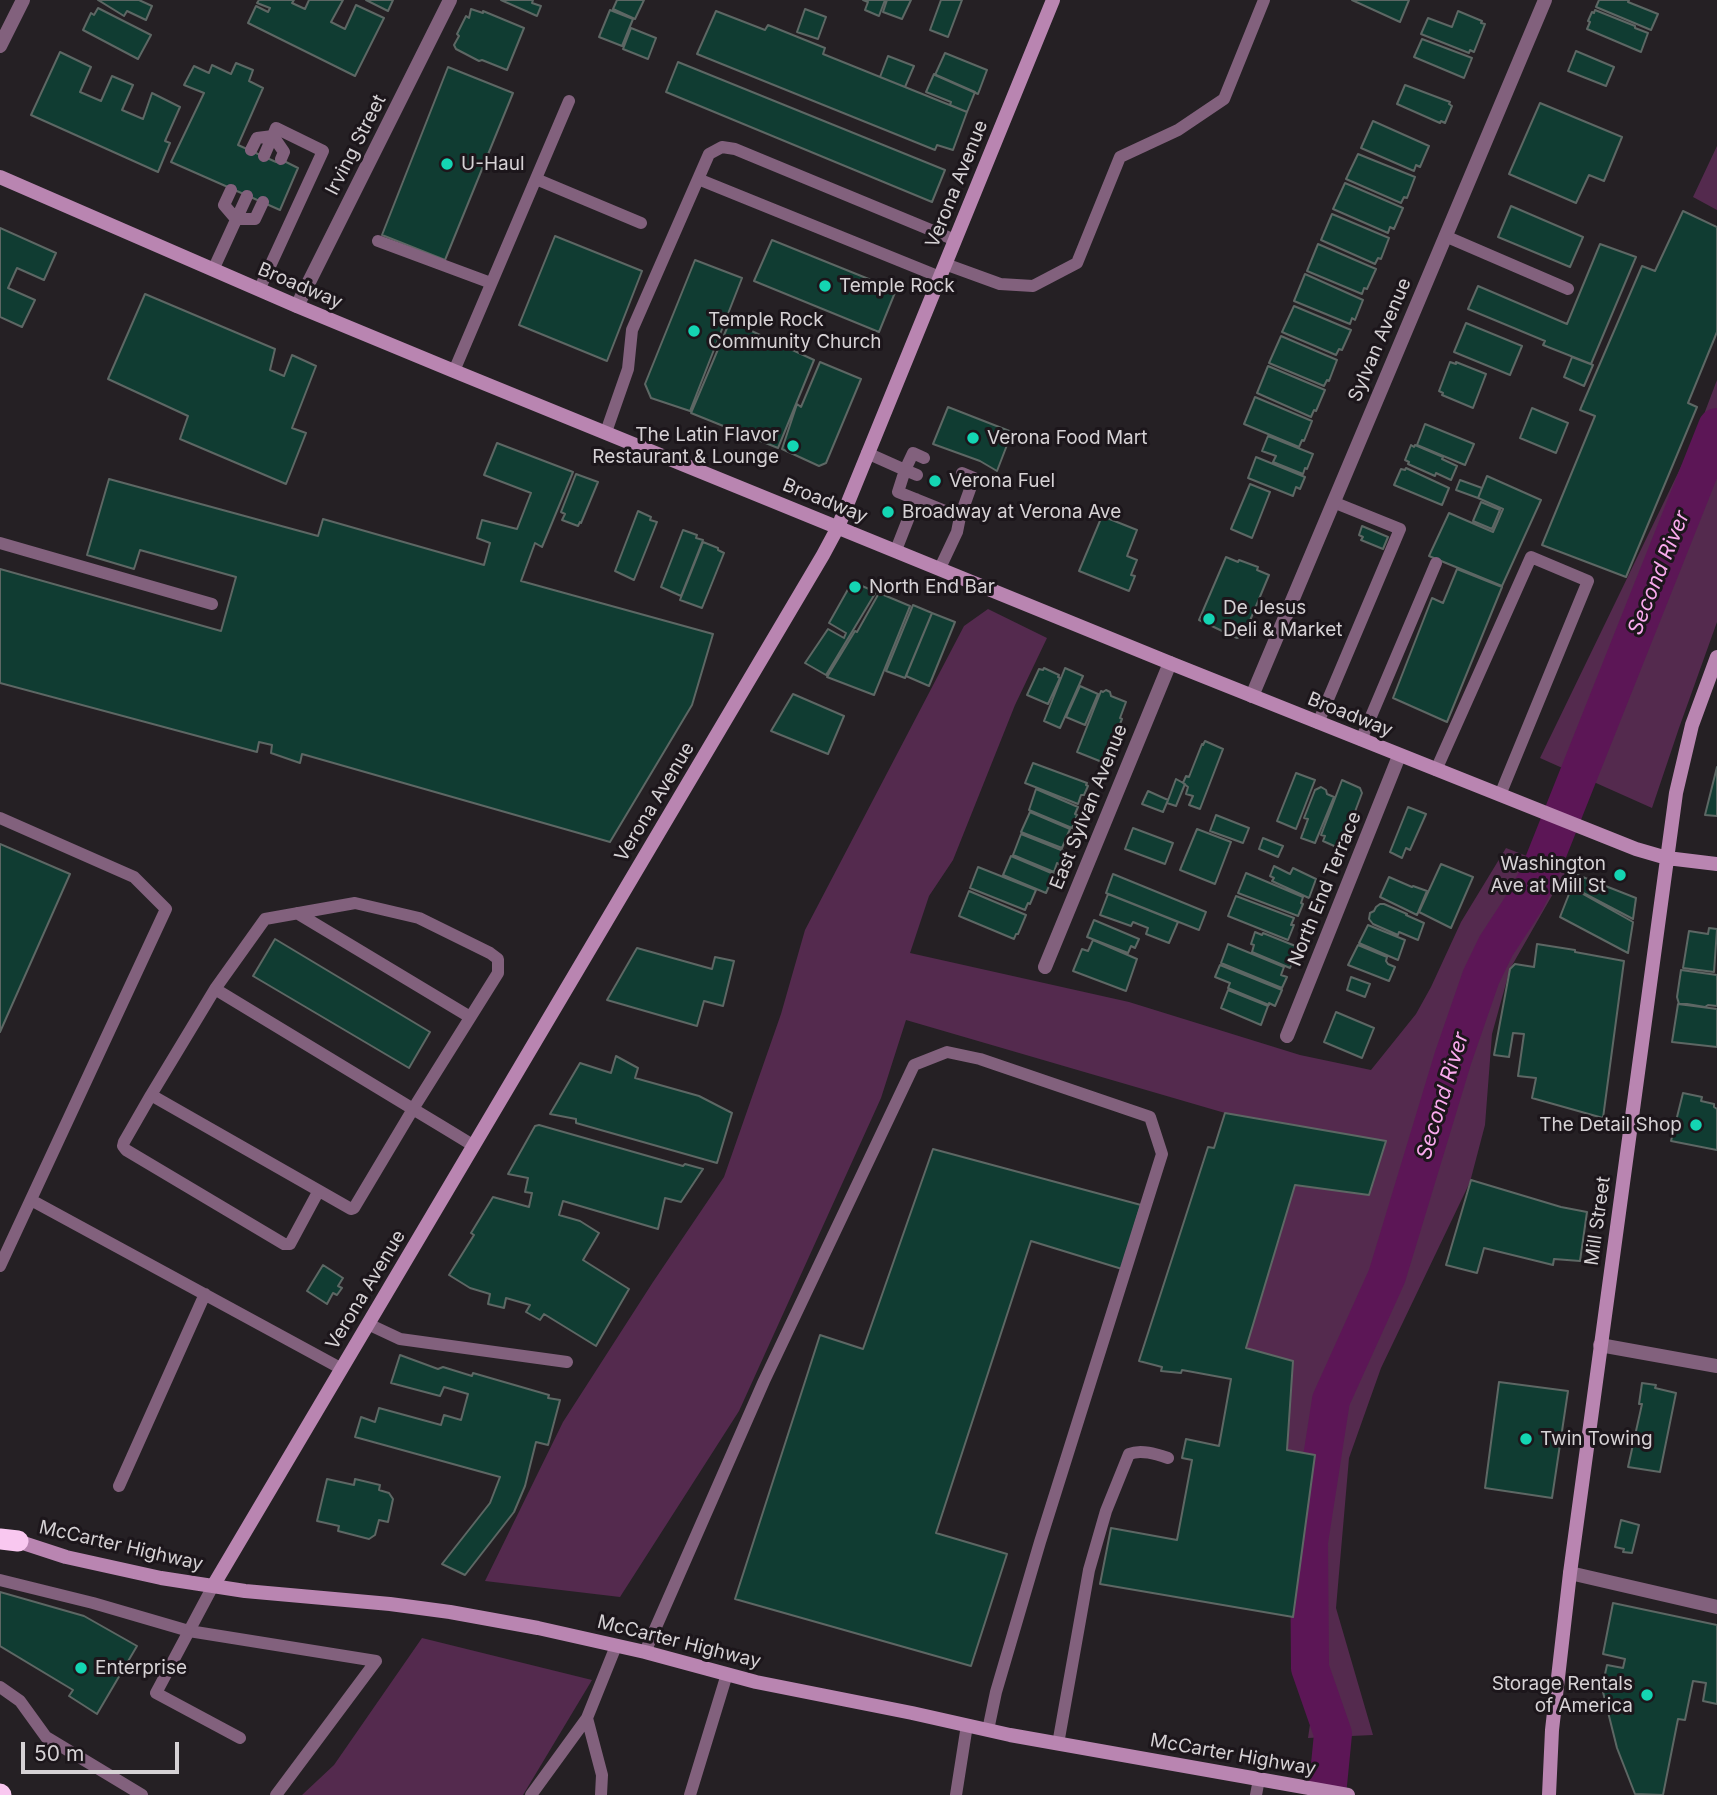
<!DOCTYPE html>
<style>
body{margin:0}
#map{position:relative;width:1717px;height:1795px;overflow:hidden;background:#252024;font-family:Inter,sans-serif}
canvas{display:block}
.scale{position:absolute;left:21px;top:1742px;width:158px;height:32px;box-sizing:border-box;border:4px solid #d6d2d5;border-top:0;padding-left:9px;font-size:21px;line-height:24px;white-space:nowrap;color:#d6d2d5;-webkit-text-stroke:5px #1c161b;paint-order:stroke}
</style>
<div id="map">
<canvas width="1717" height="1795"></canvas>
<div class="scale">50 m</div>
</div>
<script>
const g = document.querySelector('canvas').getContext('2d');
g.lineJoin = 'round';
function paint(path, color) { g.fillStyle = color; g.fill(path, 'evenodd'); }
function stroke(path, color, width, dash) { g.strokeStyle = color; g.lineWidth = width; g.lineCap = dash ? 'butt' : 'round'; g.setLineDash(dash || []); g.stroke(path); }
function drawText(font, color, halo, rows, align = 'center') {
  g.font = font + ' Inter,sans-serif'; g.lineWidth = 6; g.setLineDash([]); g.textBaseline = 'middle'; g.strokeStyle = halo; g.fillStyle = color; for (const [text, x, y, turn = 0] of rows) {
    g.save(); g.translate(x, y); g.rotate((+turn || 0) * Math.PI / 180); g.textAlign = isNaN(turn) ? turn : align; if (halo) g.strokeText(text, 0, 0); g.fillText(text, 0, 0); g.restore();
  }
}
paint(new Path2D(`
 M1717,146v64l-24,-13z
 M1717,380v242l-38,106 -27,80 -112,-50 155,-320z
 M988,609l59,29 -32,67 -62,155 -24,36 -19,57 219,49 171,53 71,15 45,-56 15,-27 30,-65 45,-74 60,23 -56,98 -18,65 -7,91 -15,57 -89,186 -32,90 -13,150 37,127 -65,3 5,-34 -20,-87 22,-162 -28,-5 6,-89 -47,-13 49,-163 74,10 17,-54 -161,-28 -319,-93 -25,78 -142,313 -119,186 -135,-16 78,-159 90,-140 71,-105 57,-163 24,-84 159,-304z
 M422,1638l170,42 -69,115h-221l32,-30z`), '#542a4e');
stroke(new Path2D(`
 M1327,1795l6,-61 -23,-66 -1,-126 22,-142 56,-124 66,-218 28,-81 15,-31 30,-46 13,-26 178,-447`), '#5c1656', 38);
const building = new Path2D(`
 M98,0h41l13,6 -6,14 -19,-9 -3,5z
 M259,0h35l-2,3 13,6 4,-9h34l-12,22 14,7 11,-24 28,13 -29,58 -107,-53 8,-17 12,6 2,-4 -13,-5z
 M366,0h27l-5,11z
 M501,0h32l-1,3 9,3 -4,10z
 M617,0h27l-9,19 -22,-10z
 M863,0h22l-6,16 -14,-6 3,-8z
 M887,0h24l-9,19 -19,-7z
 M941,0h21l-14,37 -18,-7z
 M1352,0h57l-9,22z
 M1599,0h30l-1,2 30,12 -7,16 -55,-23z
 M98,8l53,27 -13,24 -55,-29 8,-17 3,2z
 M471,9l12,4v-2l41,17 -17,42 -25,-10 -3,1 -23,-12 -2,-4 5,-9 -2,-2 9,-18 3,2z
 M805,9l21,8 -8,22 -21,-7z
 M610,10l23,9 -11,27 -23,-9z
 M1595,10l40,16v2l13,5 -7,19 -54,-23 3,-7 -2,-1 4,-9 2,1z
 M716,11l49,19 3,-5 57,23 -2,6 144,58 -14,38 -16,-5 -2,5 -238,-96z
 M1458,11l24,10 -1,2 4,1 -11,28 -4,-2 -1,3 -48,-19 7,-16 24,9z
 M631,28l25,10 -8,21 -25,-10z
 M1422,39l50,19 -8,20 -50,-21z
 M1576,51l38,16 -8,19 -38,-15z
 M60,52l31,15 -11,25 21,9 11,-25 21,9 -11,25 21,9 9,-26 28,14 -15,34 5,2 -12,29 -127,-57z
 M945,53l42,17 -9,24 -43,-19z
 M888,56l26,10 -9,21 -25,-10z
 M678,62l267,108 -13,32 -266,-110z
 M236,63l17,7 -4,11 14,7 -25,57 38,17 2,-4 20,10 -18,42 -109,-48 33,-69 -20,-8 10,-19 15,7 3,-8 19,9z
 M448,67l65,26 -68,167 -63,-25z
 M934,74l41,18 -8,20 -17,-7 1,-3 -25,-10z
 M1405,85l45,17 -1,2 3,2 -7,17 -4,-2 -1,2 -43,-19z
 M1540,103l82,34 -18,44 -15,-6 -13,28 -67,-29z
 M1373,121l56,25 -9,21 -4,-2 -2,6 -53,-23z
 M1358,154l57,23 -8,21 -3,-1 -3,6 -55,-24z
 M1345,183l58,25 -9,21 -4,-2 -2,6 -55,-24z
 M1511,206l72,31 -13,30 -72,-30z
 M1683,211l34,16v105l-29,71 9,4 -71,170 -84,-32 53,-129 -15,-6 62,-144 13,5z
 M1332,214l57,24 -8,21 -3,-1 -3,6 -54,-24z
 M0,228l56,25 -12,27 -27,-12 -9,20 27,12 -13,27 -22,-10z
 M555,236l87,35 -35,90 -88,-36z
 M772,240l124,50 -17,42 -125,-51z
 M1318,244l58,25 -9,20 -3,-1 -2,6 -55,-23z
 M1600,244l36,13 -45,107 -48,-19 2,-4 -77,-32 10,-23 89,38z
 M695,260l47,18 -52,133 -39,-13 -6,-14z
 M1305,274l58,26 -8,20 -3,-2 -2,6 -56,-23z
 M145,294l130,55 -5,21 14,6 8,-21 24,11 -24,62 14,5 -20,51 -106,-45 8,-23 -80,-37z
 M1294,306l57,24 -9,20 -3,-1 -3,6 -54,-23z
 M730,321l84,39 -36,88 -87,-35z
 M1466,323l56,23 -12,29 -56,-23z
 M1281,336l56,24 -8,21 -2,-1 -3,6 -55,-23z
 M1572,357l21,8 -9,21 -20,-9z
 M820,362l41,17 -35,84 -7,3 -37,-17 15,-45 4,3z
 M1450,362l6,2v-2l30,12 -13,34 -31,-13 1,-2 -4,-2z
 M1268,366l57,24 -9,21 -2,-1 -3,7 -54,-24z
 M1255,397l57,24 -8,20 -2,-1 -3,7 -55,-23z
 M948,407l64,25 -15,39 -17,-10 -47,-17z
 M1532,408l36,15 -12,30 -36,-15z
 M1425,424l49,20 -9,21 -48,-20z
 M1268,436l45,18 -6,15 -2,-1 -2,6 -30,-12 3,-6 -14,-5z
 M497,443l76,29 -31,75 -7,-4 -14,38 192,53 -21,71 -82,137 -308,-88 -2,9 -29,-10 1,-8 -13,-3 -2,10 -257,-69v-114l221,62 15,-54 -96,-27 -6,19 -47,-14 22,-76 209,57 5,-17 161,46 6,-22 -13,-5 5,-18 35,9 14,-36 -47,-18z
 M1411,445l3,2 1,-2 28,12 -1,2 15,7 -6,14 -15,-7 -1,3 -27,-12 1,-2 -4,-2z
 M1256,457l49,20 -5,12 -4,-2 -3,9 -45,-18z
 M1406,468l43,20 -7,17 -48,-20 7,-16 4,1z
 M576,474l22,8 -17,41 -1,-1 -2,4 -16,-6 3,-6 -4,-2z
 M1487,476l54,24 -39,86 -73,-30 20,-43 44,19 10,-23 -25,-11z
 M1460,480l22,8 -4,10 -22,-8z
 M1250,484l20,8 -18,46 -21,-9z
 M1481,502l19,8 -8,19 -19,-8z
 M638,511l13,6 -1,3 7,2 -23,58 -19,-9z
 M1102,516l35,14 -10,26 10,4 -6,15 4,1 -6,15 -50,-20z
 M1362,526l26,11 -5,12 -22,-9 2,-3 -4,-2z
 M683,530l14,5 -1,3 7,2 -22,56 -20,-9z
 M703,542l15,6v2l6,3 -22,55 -22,-8z
 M1226,557l12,5 1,-2 19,7 -1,3 12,5 -25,60 -7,3 -38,-18z
 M1457,569l45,18 -55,135 -54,-24 39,-100 11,5z
 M855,583l21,9 -50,83 -21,-12 23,-34 16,9 2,-5 -17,-10 22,-39z
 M879,593l31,13 -36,89 -47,-18 28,-46 2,1z
 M913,605l19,8 -27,65 -19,-7z
 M932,613l23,9 -26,64 -23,-10z
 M1044,668l15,7 -1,2 2,1 -12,26 -21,-9 12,-26 4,1z
 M1065,668l18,8 -23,52 -16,-7z
 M1080,686l18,8 -13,31 -19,-8z
 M1106,690l4,2 1,4 15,6 -6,16 2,1 -9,22 -2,-1 -9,22 -25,-10 24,-61 2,1z
 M793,694l51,22 -16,38 -57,-23z
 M1205,741l18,8 -23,60 -11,-4 4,-9 -7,-2 2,-7 -5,-4 3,-7 3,1 13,-33 1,1z
 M1033,763l54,20 -1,2 2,1 -4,9h-3l-3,9 -53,-21z
 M1717,767v49l-12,-1z
 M1296,773l19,7 -19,49 -19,-8z
 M1176,779l9,5 -9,22 -9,-3z
 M1342,780l18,8 2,5 -21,56 -18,-8 2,-5 -4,-1z
 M1321,787l5,3 1,4 7,3 -19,46 -14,-5 7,-19 -4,-1 11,-28z
 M1036,789l42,18 -3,7 2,1 -5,13 -43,-18z
 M1148,791l20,9 -5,12 -21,-8z
 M1408,807l18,7 -16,36 -4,-2 -4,10 -12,-6z
 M1030,812l40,17 -8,19 -41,-16z
 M1216,815l33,13 -6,15 -33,-12z
 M1133,828l40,15 -8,21 -40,-15z
 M1197,829l34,13 -16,42 -35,-14z
 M1021,834l45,18 -5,13 -4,-2 -3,9 -41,-17z
 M1263,838l20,8 -5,11 -19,-8z
 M0,844l70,30 -70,158z
 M1011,856l45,19 -5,11h-2l-3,7 -43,-18z
 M1441,864l32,13 -22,51 -32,-16z
 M1274,866l16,8 3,-6 23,11 -7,19 -37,-17 2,-3 -4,-2z
 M978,867l58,23 -6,14 -2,-1 -3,7 -55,-22z
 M1246,873l57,24 -2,6 2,1 -5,12 -60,-23z
 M1113,874l93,38 -7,18 -93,-37z
 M1575,874l61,24 -3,21 -63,-33z
 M1389,877l23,10 1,-1 14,5 -10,24 -37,-18z
 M1571,889h3l59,33 -5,31 -68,-36z
 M969,891l57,24 -8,19h-2l-2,5 -55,-23z
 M1108,894l70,28 -9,21 -23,-9 2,-6 -15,-6 -2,4 -31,-11z
 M1236,896l58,22 -3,7h3l-6,15 -60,-24z
 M1380,904h4l23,10 -1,1 18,8 -6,17 -19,-8 -1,3 -25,-11 -4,-5 1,-6 4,-2 2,-4z
 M1094,920l45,19 -4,9 -4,-2 -3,7 -41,-16z
 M1368,925l37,15 -7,20 -39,-17z
 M1709,928l8,1 -3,43 -31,-4 6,-37 19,3z
 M1255,932l7,3 1,-2 35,14 -8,21 -38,-16 2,-7 -3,-1z
 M275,939l155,93 -21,36 -156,-92z
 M1093,940l44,19 -11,32 -53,-20 9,-22 6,2z
 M1228,944l56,23 -3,8 6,2 -5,11 -61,-25z
 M1537,944l38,6v2l49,9 -21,157 -71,-20 4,-20 -18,-2 6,-42 -11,-1 -4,24 -15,-2 16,-86 5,-5 19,3z
 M1358,945l29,12 -1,4 2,3 7,3 -6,14 -41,-16z
 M637,948l75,21 3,-12 19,4 -11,45 -19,-5 -7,25 -90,-26z
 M1220,965l62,25 -7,16 -6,-3v2l-41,-17 2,-5 -15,-6z
 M1681,970l36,5v31l-9,-1 -3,2 -18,-3h-8l-2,-7z
 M1351,977l19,7 -5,13 -18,-7z
 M1228,990l40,16 -7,19 -40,-17z
 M1678,1004l39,5v38l-45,-5z
 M1336,1012l38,16 -12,30 -38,-16z
 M616,1056l22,12 -3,10 64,18 33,17 -15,50 -141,-40v-4l-26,-5 30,-51 31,10z
 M1683,1093l19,4 -1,4 13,3v3l3,2v41l-46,-9z
 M1225,1113l161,28 -17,54 -74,-10 -49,163 47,13 -6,89 28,5 -22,162 -193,-33 11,-56 66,12 15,-80 -10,-2 4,-19 33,7 12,-67 -49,-9 -1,3 -20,-2 1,-4 -23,-6 69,-214 6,1z
 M539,1125l144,41 2,-2 18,5 -22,33 -16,-4 -7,31 -95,-28 -4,14 21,6 19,12 -16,27 46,29 -33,57 -52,-32 -4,6 -14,-8 4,-7 -24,-7 -2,10 -16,-4 2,-10 -20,-6 -21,-13 25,-40 -3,-2 22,-36 36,10 3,-14 -7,-1 3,-14 -20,-4 27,-48z
 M933,1149l208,56 -19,64 -91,-28 -95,292 71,21 -36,112 -236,-67 85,-264 43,14z
 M1471,1180l90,27 26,5 -7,49 -26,-2 -1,6 -69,-17 -7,25 -31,-8z
 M323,1265l20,13 -5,8 4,2 -5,7 -4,-2 -6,11 -20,-13z
 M400,1355l38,14 5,-2 29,9 1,-3 76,22 -1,3 12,2 -12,45 -12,-3 -11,44 -11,26 -49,63 -23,-11 48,-61 10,-26 -145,-40 6,-20 14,5 4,-14 62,17 3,-10 17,5 7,-26 -24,-7 -4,9 -49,-13z
 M1499,1382l69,9 -16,107 -67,-10z
 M1642,1383l14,2 -1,3 21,5 -16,79 -32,-5 14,-63h-3z
 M327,1479l27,6 1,-6 25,6 -1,5 10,3 4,6 -5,23 -9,-2 -4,15 -6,4 -31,-8 1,-5 -22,-5z
 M1621,1520l18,5 -7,28 -9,-1 1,-3 -9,-2z
 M0,1592l84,24 53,30 -40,68 -28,-18 4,-6 -73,-44z
 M1613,1603l104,22v79l-14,-3 3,-18 -13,-2 -8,39 -7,-1 -15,76 -28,-1 -18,-46 -15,-60 5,-23 16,3 2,-9 -22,-5z`);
paint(building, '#103c32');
stroke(building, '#5d6764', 2);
stroke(new Path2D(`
 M251,150l6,-12 16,-2 11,16 -3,7
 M536,179l105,44
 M698,179l242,98
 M231,190l-7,15 12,14h19l8,-17
 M1445,236l123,53
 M378,241l113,42
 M945,264l55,20 33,2 44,-23 43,-106 58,-27 46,-31 40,-99
 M213,270l34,-74
 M259,290l64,-139 -47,-23 -12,28
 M454,371l115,-270
 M606,432l22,-63 4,-39 77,-176 13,-7 13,2 220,91
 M867,453l38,17 8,-17 11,5
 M917,475l-12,-5 -7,22 62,25
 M0,543l212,61
 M896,550l20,-51
 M940,568l17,-36 3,-15 14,-39 -12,-5
 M1318,723l82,-194 -67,-27
 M1361,740l75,-177
 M1436,770l95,-213 57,24 -88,214
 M0,818l134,59 32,32 -166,357
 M297,913l173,104
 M215,989l-64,106 200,114 3,-1 59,-99 85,-136v-14l-8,-6 -71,-35 -64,-15 -90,16 -50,70 198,120c20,12 40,24 61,37
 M151,1095l-27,47 -1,4 3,4 158,94h6l28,-52
 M31,1200l311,169
 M368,1324l32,15 167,23
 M119,1486l86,-192
 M0,1580l93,23 96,28 187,30 -100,134
 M213,1586l-57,107 84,45
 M645,1652l119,-271 150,-316 33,-13 33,7 170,58 12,37 -122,388 -44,150 -8,38
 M0,1687l20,14 26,36 96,58
 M587,1718l15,57 -1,20
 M1058,1744l31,-174 17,-59 23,-57c12,-5 27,0 39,4
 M531,1795l56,-77 29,-72
 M690,1795l37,-121
 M956,1795l11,-70
 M1256,1795l3,-16`), '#82617d', 12);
stroke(new Path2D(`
 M0,46l23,-46
 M297,306l153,-306
 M1252,696l293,-696
 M1045,967l125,-304
 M1287,1036l112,-280
 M1600,1345l117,21
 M1570,1573l147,34`), '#82617d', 14);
stroke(new Path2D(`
 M0,177l297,129 157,65 716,292 466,186 31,9 50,6
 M11,1539l55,18 95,21 84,13 145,13 60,8 88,16 107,24 111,30 156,31 98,22 338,60
 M213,1586l610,-1031 15,-28 15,-37 200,-490
 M1549,1795l3,-65 18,-157 106,-780 16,-68 25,-68`), '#b985b1', 14);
stroke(new Path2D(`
 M0,1539l18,2
 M0,1794l1,1`), '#f9c8f0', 21);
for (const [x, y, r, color] of [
 [447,164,7,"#14d5b3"],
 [825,286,7,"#14d5b3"],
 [694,331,7,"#14d5b3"],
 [973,438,7,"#14d5b3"],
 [793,446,7,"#14d5b3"],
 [935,481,7,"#14d5b3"],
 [888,512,7,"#14d5b3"],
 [855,587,7,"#14d5b3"],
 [1209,619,7,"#14d5b3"],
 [1620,875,7,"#14d5b3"],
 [1696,1125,7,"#14d5b3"],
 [1526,1439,7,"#14d5b3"],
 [81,1668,7,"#14d5b3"],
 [1647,1695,7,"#14d5b3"]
]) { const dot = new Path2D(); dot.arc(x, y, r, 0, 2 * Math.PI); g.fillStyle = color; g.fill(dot); stroke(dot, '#1c161b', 2.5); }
drawText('19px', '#d6d2d5', '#1c161b', [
 ["Irving Street",356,145,-63],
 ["Verona Avenue",957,184,-68],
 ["Broadway",300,286,23],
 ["Sylvan Avenue",1380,340,-67],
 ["Broadway",825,501,22],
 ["Broadway",1350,715,22],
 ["Verona Avenue",655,802,-59],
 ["East Sylvan Avenue",1089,807,-68],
 ["North End Terrace",1325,889,-68],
 ["Mill Street",1598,1221,-82],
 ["Verona Avenue",366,1290,-59],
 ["McCarter Highway",121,1546,13],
 ["McCarter Highway",679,1642,14],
 ["McCarter Highway",1233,1755,10]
]);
drawText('19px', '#d6d2d5', '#1c161b', [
 ["U-Haul",461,164],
 ["Temple Rock",839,286],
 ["Temple Rock",708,320],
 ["Community Church",708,342],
 ["The Latin Flavor",779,435,"right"],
 ["Restaurant & Lounge",779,457,"right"],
 ["Verona Food Mart",987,438],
 ["Verona Fuel",949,481],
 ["Broadway at Verona Ave",902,512],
 ["North End Bar",869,587],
 ["De Jesus",1223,608],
 ["Deli & Market",1223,630],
 ["Washington",1606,864,"right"],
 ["Ave at Mill St",1606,886,"right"],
 ["The Detail Shop",1682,1125,"right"],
 ["Twin Towing",1540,1439],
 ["Enterprise",95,1668],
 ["Storage Rentals",1633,1684,"right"],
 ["of America",1633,1706,"right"]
], 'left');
drawText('italic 21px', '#faaaee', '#1c161b', [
 ["Second River",1659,573,-68],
 ["Second River",1443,1096,-73]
]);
</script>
